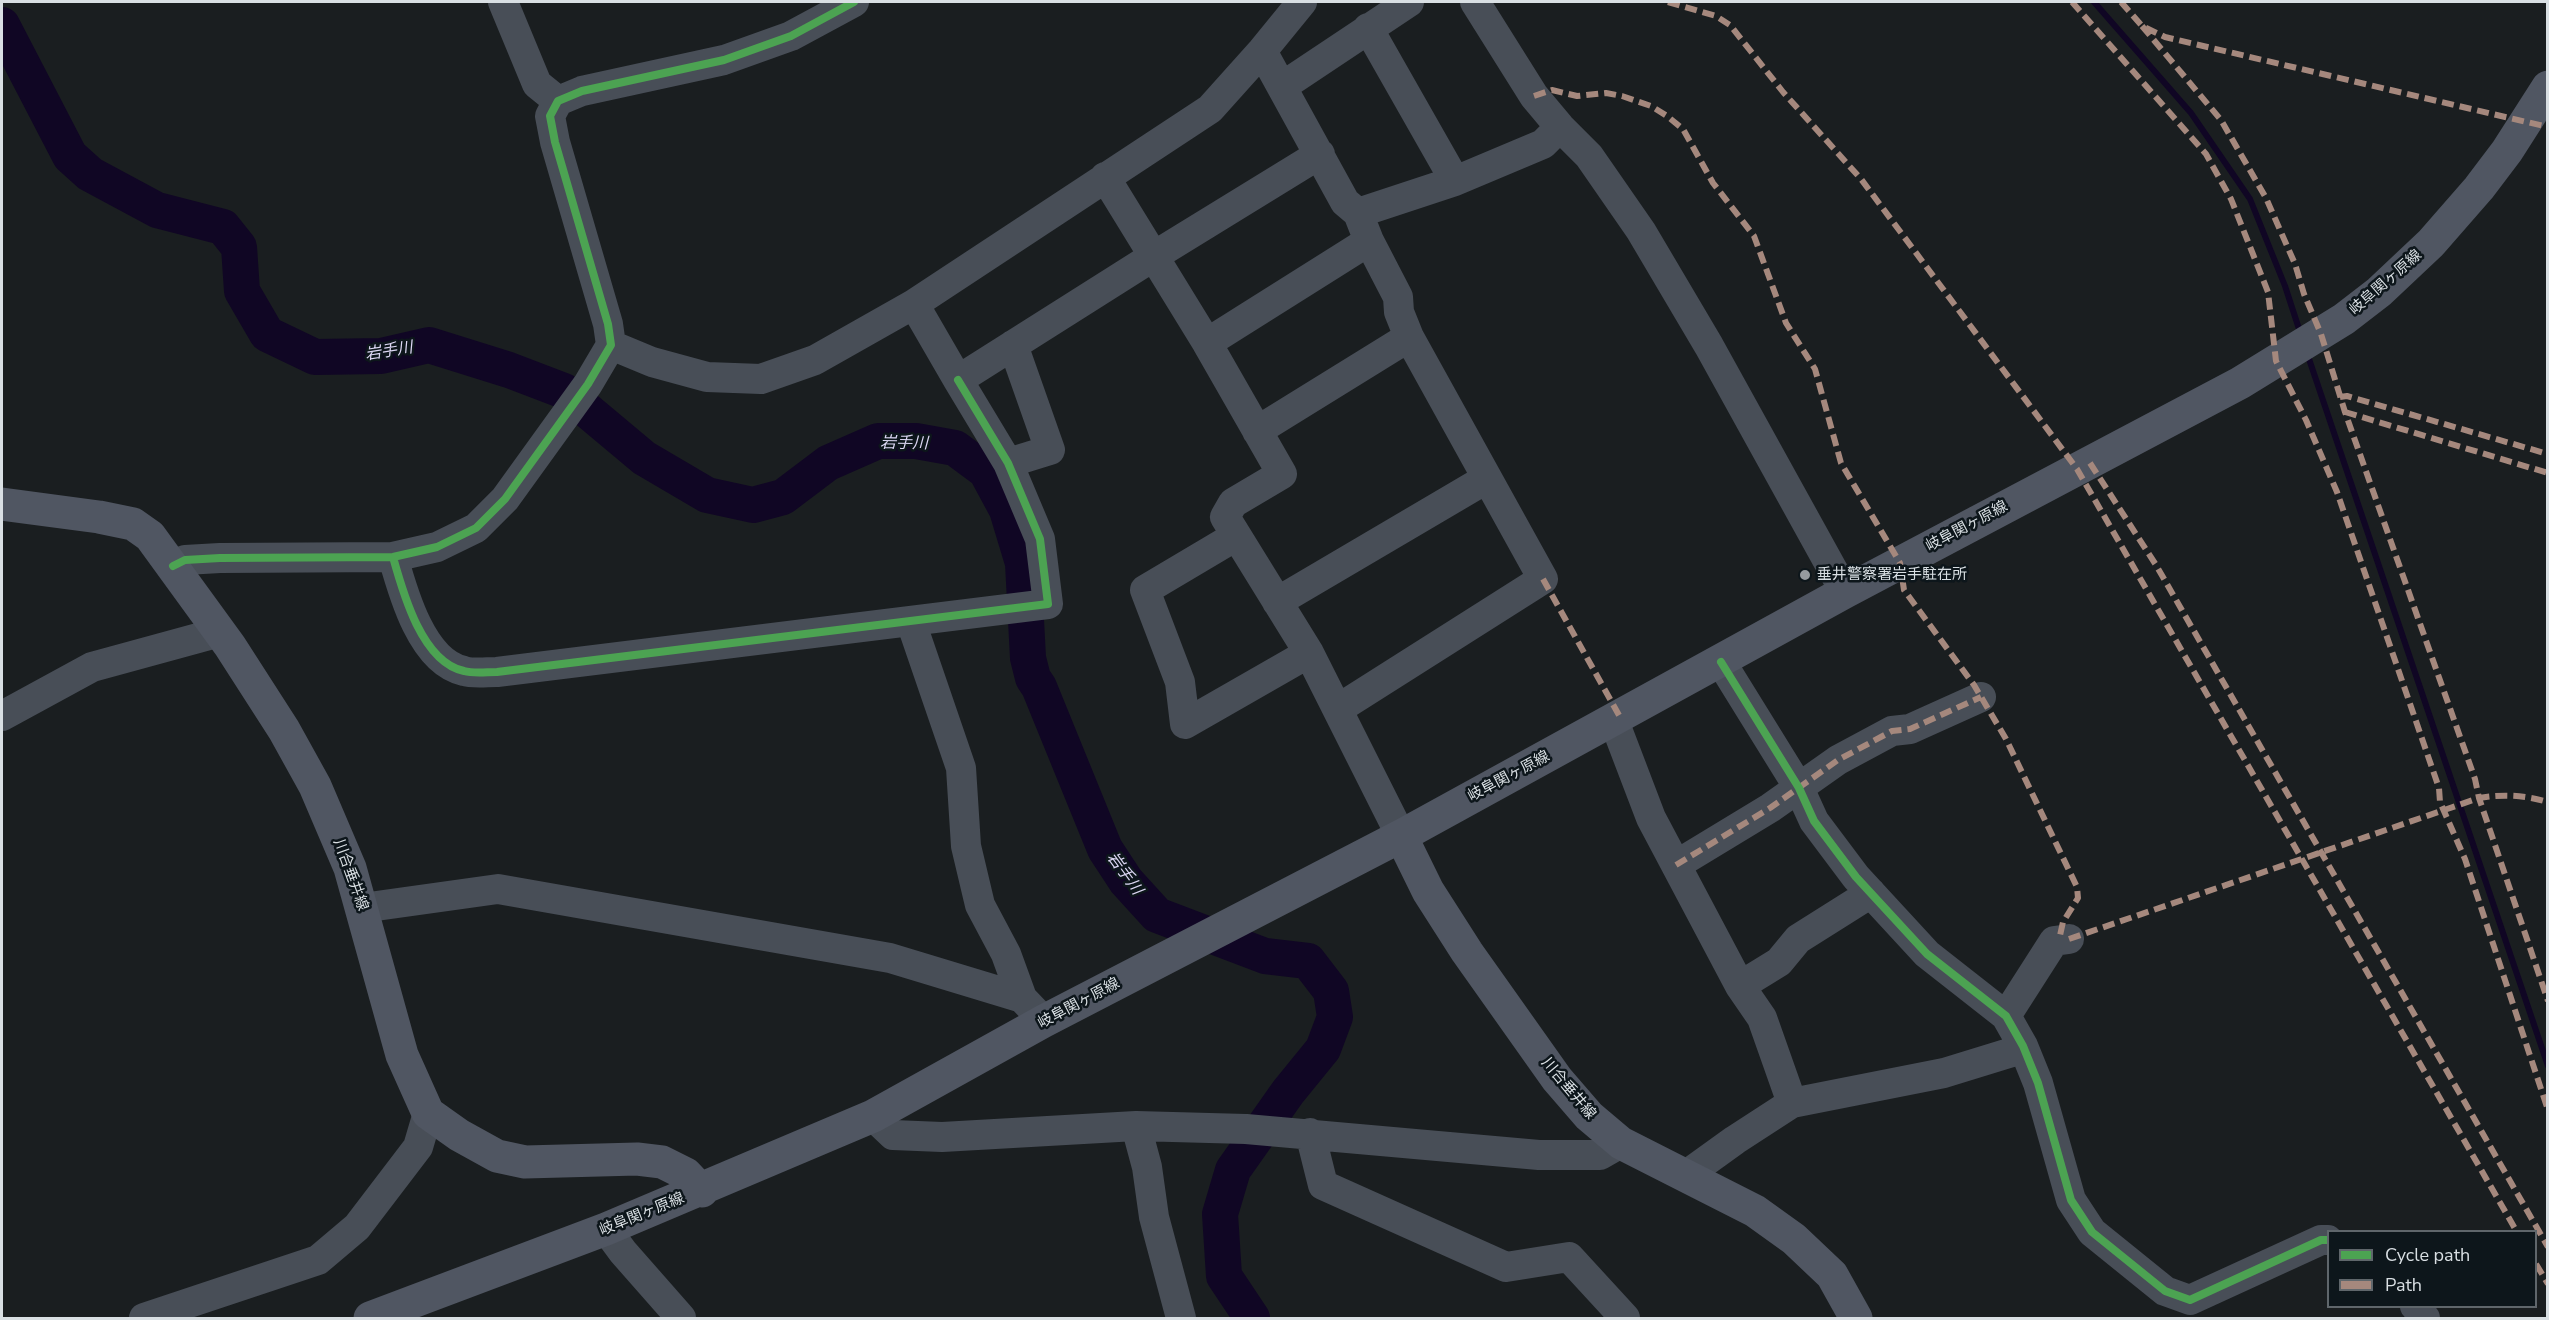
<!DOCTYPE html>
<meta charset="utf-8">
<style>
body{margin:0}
#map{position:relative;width:2549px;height:1320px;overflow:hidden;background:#1a1e20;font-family:"Nunito Sans",sans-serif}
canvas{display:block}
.frame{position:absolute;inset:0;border:3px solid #d9dfe3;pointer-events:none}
.legend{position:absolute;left:2327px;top:1230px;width:210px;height:78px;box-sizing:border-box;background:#0d161b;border:2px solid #5f666b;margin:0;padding:8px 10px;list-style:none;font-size:18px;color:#d9dfe3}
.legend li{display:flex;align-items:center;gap:12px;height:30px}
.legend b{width:30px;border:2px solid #5f666b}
</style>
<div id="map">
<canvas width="2549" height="1320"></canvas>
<div class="frame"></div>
<ul class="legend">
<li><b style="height:8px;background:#4ca352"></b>Cycle path</li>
<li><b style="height:8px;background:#a5887d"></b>Path</li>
</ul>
</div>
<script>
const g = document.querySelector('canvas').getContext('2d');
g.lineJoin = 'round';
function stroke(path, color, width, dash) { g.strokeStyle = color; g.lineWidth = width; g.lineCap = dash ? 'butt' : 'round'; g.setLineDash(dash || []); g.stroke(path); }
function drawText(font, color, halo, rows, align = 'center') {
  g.font = font + ' "Nunito Sans","Noto Sans JP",sans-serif'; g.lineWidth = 5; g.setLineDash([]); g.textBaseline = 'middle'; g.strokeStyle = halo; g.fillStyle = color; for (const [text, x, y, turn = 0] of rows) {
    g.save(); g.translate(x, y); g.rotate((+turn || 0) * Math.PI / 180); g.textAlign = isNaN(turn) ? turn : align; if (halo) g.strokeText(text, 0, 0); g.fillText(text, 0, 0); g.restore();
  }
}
stroke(new Path2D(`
 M2094,2l97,111 59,86 35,87 16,49
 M2307,353l241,713`), '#100624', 6);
stroke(new Path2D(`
 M2,25l68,131 20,18 67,36 66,17 16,20 3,44 25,43 48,23 66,-1 48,-11 80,25 55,21 80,67 63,37 46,10 30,-8 45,-34 50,-22h38l39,7 31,23 21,39 16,53 5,95 5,20 6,9 66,162 21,32 31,34 108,41 43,5 23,30 4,26 -12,32 -35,43 -55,78 -13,44 4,62 28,42`), '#100624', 36);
stroke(new Path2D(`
 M503,2l34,82 21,17
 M1475,2l59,94 26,31 29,29 52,75 68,115 136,246
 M1368,28l87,153
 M1283,86l126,-84
 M1105,177l102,166 75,131 -49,29 -8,14 84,136 92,183
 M1358,213l97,-32 88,-37 17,-17
 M1369,241l29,56 1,15 10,25
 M914,304l44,76 196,-124 166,-102
 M1207,343l162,-102 -11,-28 -13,-11 -83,-151
 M611,345l41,17 55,15 54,2 54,-19 99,-56 296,-195 52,-58 40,-49
 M1257,431l152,-94 134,242 -205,130
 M1008,463l42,-13 -37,-105
 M1236,536l-91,54 35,92 5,42 124,-71
 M393,557c10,36 29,105 71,114 10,3 22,1 33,1l551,-68 -8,-65 -32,-76 -50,-83
 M173,566l12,-6 35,-2 173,-1 44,-10 39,-19 29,-29 83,-115 23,-39 -3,-21 -53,-182 -5,-26 8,-15 24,-10 142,-31 67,-24 63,-34
 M1277,602l209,-123
 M911,622l50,146 5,78 14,59 26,49 16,44
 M1721,662l78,126 15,33 42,56 71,77 79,62 17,30 15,37 33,117 21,32 73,59 25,9 131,-60h7
 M2,716l90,-49 128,-35
 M1614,721l37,97 89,168 22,32 30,85
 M1676,865l94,-57 68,-48 54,-29 18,-2 71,-32
 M362,908l136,-19 392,69 132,40 22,23
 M1740,986l39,-24 19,-23 73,-46
 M2006,1016l48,-75 15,-2
 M873,1116l20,19 49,2 194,-11 110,3 293,26h61l21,-12
 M1136,1126l11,41 7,50 27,101
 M1310,1133l13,52 183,82 63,-10 56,61
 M1685,1176l50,-36 57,-37 152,-30 65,-20 14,-7
 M606,1229l17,23 58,66
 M2415,1306l10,12
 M144,1318l174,-58 39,-33 61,-80 10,-34`), '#484e57', 30);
stroke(new Path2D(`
 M2,504l97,13 34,7 17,12 80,110 54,84 31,56 35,82 52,187 26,58 31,22 38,21 28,6 112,-3 25,3 24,12 16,17
 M1401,836l27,55 39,61 90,127 32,37 32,27 134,68 39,28 38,36 24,43
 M370,1318l236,-89 267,-113 171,-95 357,-185 444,-244 395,-209 104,-64 35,-27 52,-49 48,-55 28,-37 41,-64`), '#505662', 33);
stroke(new Path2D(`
 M1668,2l48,14 14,9 53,67 78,87 216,290 440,763
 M2072,2l134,152 25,45 37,93 8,69 30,59 31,72 102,296 1,14 25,57 83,251
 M2121,2l21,24 23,11 383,90
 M2142,26l79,94 45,78 29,66 9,30 17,40 24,78 130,367 4,19 69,203
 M1534,96l18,-6 25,6 29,-3 16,3 29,10 16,10 16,13 30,54 41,53 32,87 29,46 26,94 59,100 4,27 70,95 32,54 71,148 1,11 -15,24 -4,18
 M2340,397l7,-1 201,58
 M2345,412l203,61
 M2090,463l66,102 392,682
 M1543,579l77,138
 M1676,865l94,-57 68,-48 54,-29 18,-2 71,-32
 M2069,939l410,-141c23,-4 46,-3 69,4
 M2536,1264l12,20`), '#a5887d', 6, [12, 6]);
stroke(new Path2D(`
 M393,557c10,36 29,105 71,114 10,3 22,1 33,1l551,-68 -8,-65 -32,-76 -50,-83
 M173,566l12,-6 35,-2 173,-1 44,-10 39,-19 29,-29 83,-115 23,-39 -3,-21 -53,-182 -5,-26 8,-15 24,-10 142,-31 67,-24 63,-34
 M1721,662l78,126 15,33 42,56 71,77 79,62 17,30 15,37 33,117 21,32 73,59 25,9 131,-60h7`), '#4ca352', 8);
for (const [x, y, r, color] of [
 [1805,575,6,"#969b9f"]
]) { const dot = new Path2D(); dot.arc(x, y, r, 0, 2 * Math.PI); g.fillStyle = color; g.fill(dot); stroke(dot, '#0d161b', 2); }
drawText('15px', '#d9dfe3', '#0d161b', [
 ["岐阜関ヶ原線",2386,283,-41],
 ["岐阜関ヶ原線",1967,527,-28],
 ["岐阜関ヶ原線",1509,777,-28],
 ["川合垂井線",350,875,70],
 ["岐阜関ヶ原線",1079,1004,-28],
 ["川合垂井線",1568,1089,50],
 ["岐阜関ヶ原線",642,1215,-22]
]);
drawText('15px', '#d9dfe3', '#0d161b', [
 ["垂井警察署岩手駐在所",1817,575]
], 'left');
drawText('italic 16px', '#ddd8f4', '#0d161b', [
 ["岩手川",389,352,-9],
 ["岩手川",904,444,1],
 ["岩手川",1124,874,54]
]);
</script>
